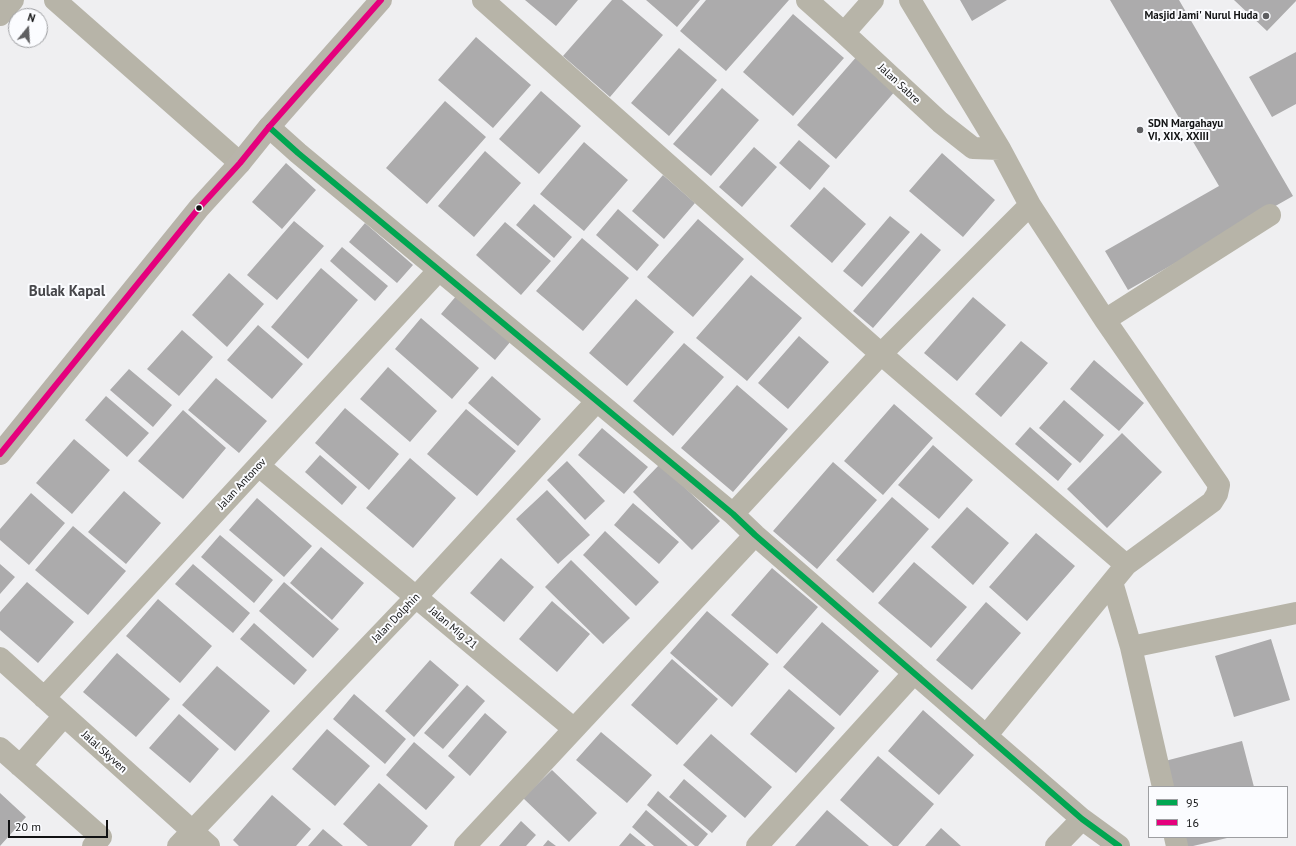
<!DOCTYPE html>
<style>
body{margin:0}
#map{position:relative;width:1296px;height:846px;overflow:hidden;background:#efeff1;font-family:"PT Sans",sans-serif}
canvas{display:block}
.legend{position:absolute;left:1148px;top:786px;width:140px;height:52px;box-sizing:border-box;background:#fbfcff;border:1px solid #9d9ea1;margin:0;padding:5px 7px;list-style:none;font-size:12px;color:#111213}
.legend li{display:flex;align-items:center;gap:8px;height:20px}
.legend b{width:20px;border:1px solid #9d9ea1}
.north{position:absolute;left:8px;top:8px;width:40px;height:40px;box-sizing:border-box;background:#fbfcff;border:1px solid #9d9ea1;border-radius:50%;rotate:18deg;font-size:11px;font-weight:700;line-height:16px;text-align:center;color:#111213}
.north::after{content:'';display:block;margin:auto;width:14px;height:18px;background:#5f5f61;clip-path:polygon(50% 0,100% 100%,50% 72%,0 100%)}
.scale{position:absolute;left:8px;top:820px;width:100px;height:18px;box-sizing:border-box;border:2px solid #111213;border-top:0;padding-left:5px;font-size:12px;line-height:14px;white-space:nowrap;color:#111213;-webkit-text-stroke:3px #fbfcff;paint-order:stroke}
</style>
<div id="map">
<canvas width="1296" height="846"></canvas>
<ul class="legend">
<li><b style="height:5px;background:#00a651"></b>95</li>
<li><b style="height:5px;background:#e5007d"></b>16</li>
</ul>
<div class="north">N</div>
<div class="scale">20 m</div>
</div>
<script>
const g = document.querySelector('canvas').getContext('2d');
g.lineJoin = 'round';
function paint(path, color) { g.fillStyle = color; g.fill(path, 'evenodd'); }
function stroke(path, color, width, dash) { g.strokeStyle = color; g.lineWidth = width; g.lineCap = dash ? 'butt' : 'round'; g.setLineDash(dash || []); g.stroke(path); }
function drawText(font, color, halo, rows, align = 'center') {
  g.font = font + ' "PT Sans",sans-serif'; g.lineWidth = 4; g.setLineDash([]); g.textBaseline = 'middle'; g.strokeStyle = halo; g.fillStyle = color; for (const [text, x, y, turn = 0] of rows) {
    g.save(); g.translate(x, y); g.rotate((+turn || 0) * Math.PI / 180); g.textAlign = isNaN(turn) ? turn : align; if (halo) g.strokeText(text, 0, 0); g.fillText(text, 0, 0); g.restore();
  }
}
paint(new Path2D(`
 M525,0h53l-22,26z
 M612,0h10l41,35 -53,62 -47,-41z
 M646,0h54l-23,27z
 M706,0h83l-63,71 -46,-40z
 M960,0h47l-35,21z
 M1110,0h69l114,196 -165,94 -23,-39 114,-65z
 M1234,0h62v1l-29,30z
 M793,14l51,44 -51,58 -50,-44z
 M476,37l55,48 -38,43 -55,-48z
 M679,48l38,32 -48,56 -38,-33z
 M1296,52v52l-24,13 -23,-40z
 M858,55l39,34 -61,70 -39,-34z
 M722,88l37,32 -48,56 -38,-32z
 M541,91l40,35 -42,48 -40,-35z
 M445,101l41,36 -59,67 -41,-36z
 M799,140l31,26 -20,24 -31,-27z
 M584,142l44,38 -44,51 -44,-37z
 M754,147l23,20 -35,40 -23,-20z
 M485,151l36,32 -47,54 -36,-31z
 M942,153l53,47 -32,37 -54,-46z
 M286,163l30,27 -34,39 -30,-27z
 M663,175l32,28 -31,36 -32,-28z
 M824,187l42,37 -34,39 -42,-37z
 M534,204l38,33 -18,21 -38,-33z
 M618,209l41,36 -22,26 -41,-36z
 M890,216l20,16 -48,55 -19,-16z
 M698,219l46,40 -51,58 -46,-40z
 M294,221l30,25 -47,54 -30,-25z
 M505,222l46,39 -30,34 -45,-40z
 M365,223l48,42 -16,18 -48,-41z
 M921,233l20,17 -68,78 -20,-17z
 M582,238l47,40 -46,53 -47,-40z
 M342,247l46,39 -13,15 -45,-40z
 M321,268l37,32 -50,59 -37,-32z
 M229,273l35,31 -37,43 -35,-32z
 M751,275l51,43 -55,63 -51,-43z
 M457,295l54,46 -16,19 -54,-46z
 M973,297l33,28 -49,56 -33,-28z
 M636,299l38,33 -47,54 -38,-33z
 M421,318l58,50 -27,31 -57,-50z
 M258,325l45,39 -31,35 -45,-39z
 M182,330l31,27 -34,39 -32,-27z
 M799,336l30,26 -41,47 -30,-26z
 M1021,341l27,22 -47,54 -26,-23z
 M684,343l40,34 -51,59 -40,-35z
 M1094,360l50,43 -25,28 -49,-42z
 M388,367l49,44 -27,31 -50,-43z
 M129,369l43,36 -19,22 -43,-37z
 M492,376l49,43 -23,27 -50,-43z
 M216,378l51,43 -28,32 -51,-43z
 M737,385l51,44 -55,63 -52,-44z
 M106,396l43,37 -22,24 -42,-37z
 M1064,400l40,35 -24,28 -41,-35z
 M894,404l39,34 -50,57 -39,-34z
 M345,408l54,46 -30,36 -54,-47z
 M466,409l50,42 -39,45 -50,-42z
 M183,410l43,38 -43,51 -45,-38z
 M1030,427l42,37 -14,17 -43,-37z
 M602,428l46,39 -24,27 -46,-39z
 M1122,433l40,39 -55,56 -40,-39z
 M74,439l36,31 -38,44 -36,-31z
 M933,445l40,35 -34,39 -41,-34z
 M320,455l37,32 -15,18 -37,-33z
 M410,458l46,40 -43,50 -47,-40z
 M567,461l38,40 -20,19 -38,-40z
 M833,462l44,38 -60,69 -44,-38z
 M660,464l60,57 -28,29 -59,-58z
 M547,490l43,45 -32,29 -42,-45z
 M124,491l37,32 -35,41 -38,-32z
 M31,493l34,30 -36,42 -29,-25v-11z
 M892,497l37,32 -56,64 -37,-33z
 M257,498l55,48 -28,31 -55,-47z
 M633,503l46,39 -20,22 -45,-39z
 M967,507l42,36 -36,42 -42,-38z
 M73,526l53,45 -38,44 -53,-45z
 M605,531l54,51 -23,24 -53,-51z
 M1036,533l39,33 -48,55 -38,-34z
 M220,535l53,45 -19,23 -53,-46z
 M321,547l43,36 -32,37 -42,-37z
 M501,558l33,29 -30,35 -34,-29z
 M571,560l59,58 -27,26 -58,-57z
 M914,562l53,45 -36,41 -53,-45z
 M0,564l15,13 -15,17z
 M193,564l57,49 -17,20 -58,-49z
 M772,568l46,39 -41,47 -46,-39z
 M27,582l47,40 -36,41 -38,-33v-18z
 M284,582l55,47 -26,29 -54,-47z
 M158,599l54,47 -32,37 -54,-47z
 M552,601l38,33 -33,38 -38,-33z
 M986,602l35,31 -49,57 -36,-30z
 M707,611l62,53 -37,43 -62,-54z
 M822,622l57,49 -39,45 -57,-49z
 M254,623l53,47 -13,15 -54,-46z
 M1271,639l19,61 -56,17 -19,-61z
 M117,653l53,46 -34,38 -53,-45z
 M672,659l46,40 -41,46 -46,-40z
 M430,660l29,25 -45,52 -29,-26z
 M217,666l53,45 -35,40 -53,-46z
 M467,685l18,16 -42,48 -19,-16z
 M789,689l46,39 -39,45 -46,-39z
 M354,694l52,45 -21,25 -52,-45z
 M923,710l51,45 -35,40 -51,-44z
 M485,713l22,19 -37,44 -22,-20z
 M179,714l40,35 -29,34 -41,-35z
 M327,729l43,37 -35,40 -43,-37z
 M601,732l51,43 -25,28 -51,-43z
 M711,734l61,53 -27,31 -62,-53z
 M1242,741l12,46h-83l-6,-26z
 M414,742l41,35 -29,33 -40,-35z
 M878,756l56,48 -36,42h-5l-53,-46z
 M552,770l45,43 -28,29 -46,-44z
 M684,779l43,37 -15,17 -43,-36z
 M379,783l49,43 -17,20h-43l-25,-22z
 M658,791l50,43 -10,12h-3l-48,-41z
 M0,793l26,24 -26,29z
 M272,795l39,34 -15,17h-57l-6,-6z
 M646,810l42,36h-34l-22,-19z
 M827,810l42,36h-74z
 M521,821l15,14 -10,11h-27z
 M941,828l20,18h-36z
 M323,829l20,17h-35z
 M630,833l16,13h-27z
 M1184,837h43v1l-34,8h-6z
 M548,840l8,6h-13z`), '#acabac');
stroke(new Path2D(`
 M55,0l185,163
 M483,0l398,354 245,211 -140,171
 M807,0l37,33 96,89 33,26 27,1
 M910,0l90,149 30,56 75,115 114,165 -2,9 -5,8 -86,63
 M0,15l13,-15
 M844,33l29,-33
 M269,127l29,26 435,361 22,21 327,284 37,27
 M1105,320l165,-105
 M259,466l315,263
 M733,514l148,-160 149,-149
 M1112,582l19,65 165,-34
 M1131,647l32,140
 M0,658l209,188
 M44,698l395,-428
 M0,748l101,89 -8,9
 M20,766l44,-50
 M1175,837l2,9
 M178,846l238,-249 181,-196
 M465,846l290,-311
 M757,846l157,-173
 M1056,846l26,-27`), '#b7b4a8', 22);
stroke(new Path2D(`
 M0,454l199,-246 41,-45 29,-36 112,-127`), '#b8b4aa', 22);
stroke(new Path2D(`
 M269,127l29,26 435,361 22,21 327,284 37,27`), '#00a651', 6);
stroke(new Path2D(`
 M0,454l199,-246 41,-45 29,-36 112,-127`), '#e5007d', 6);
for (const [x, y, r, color] of [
 [1266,16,4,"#5f5f61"],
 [1140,130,4,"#5f5f61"],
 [199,208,3.5,"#111213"]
]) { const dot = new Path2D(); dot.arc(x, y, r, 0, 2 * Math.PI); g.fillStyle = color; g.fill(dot); stroke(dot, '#fbfcff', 1.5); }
drawText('bold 11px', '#111213', '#fbfcff', [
 ["Masjid Jami' Nurul Huda",1258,16],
 ["SDN Margahayu",1148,124,"left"],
 ["VI, XIX, XXIII",1148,137,"left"]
], 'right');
drawText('11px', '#111213', '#fbfcff', [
 ["Jalan Sabre",899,84,43],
 ["Jalan Antonov",242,484,-47],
 ["Jalan Dolphin",396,618,-46],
 ["Jalan Mig 21",453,628,40],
 ["Jalal Skyven",104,752,42]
]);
drawText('bold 15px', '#46464a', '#fbfcff', [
 ["Bulak Kapal",67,292]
]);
</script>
